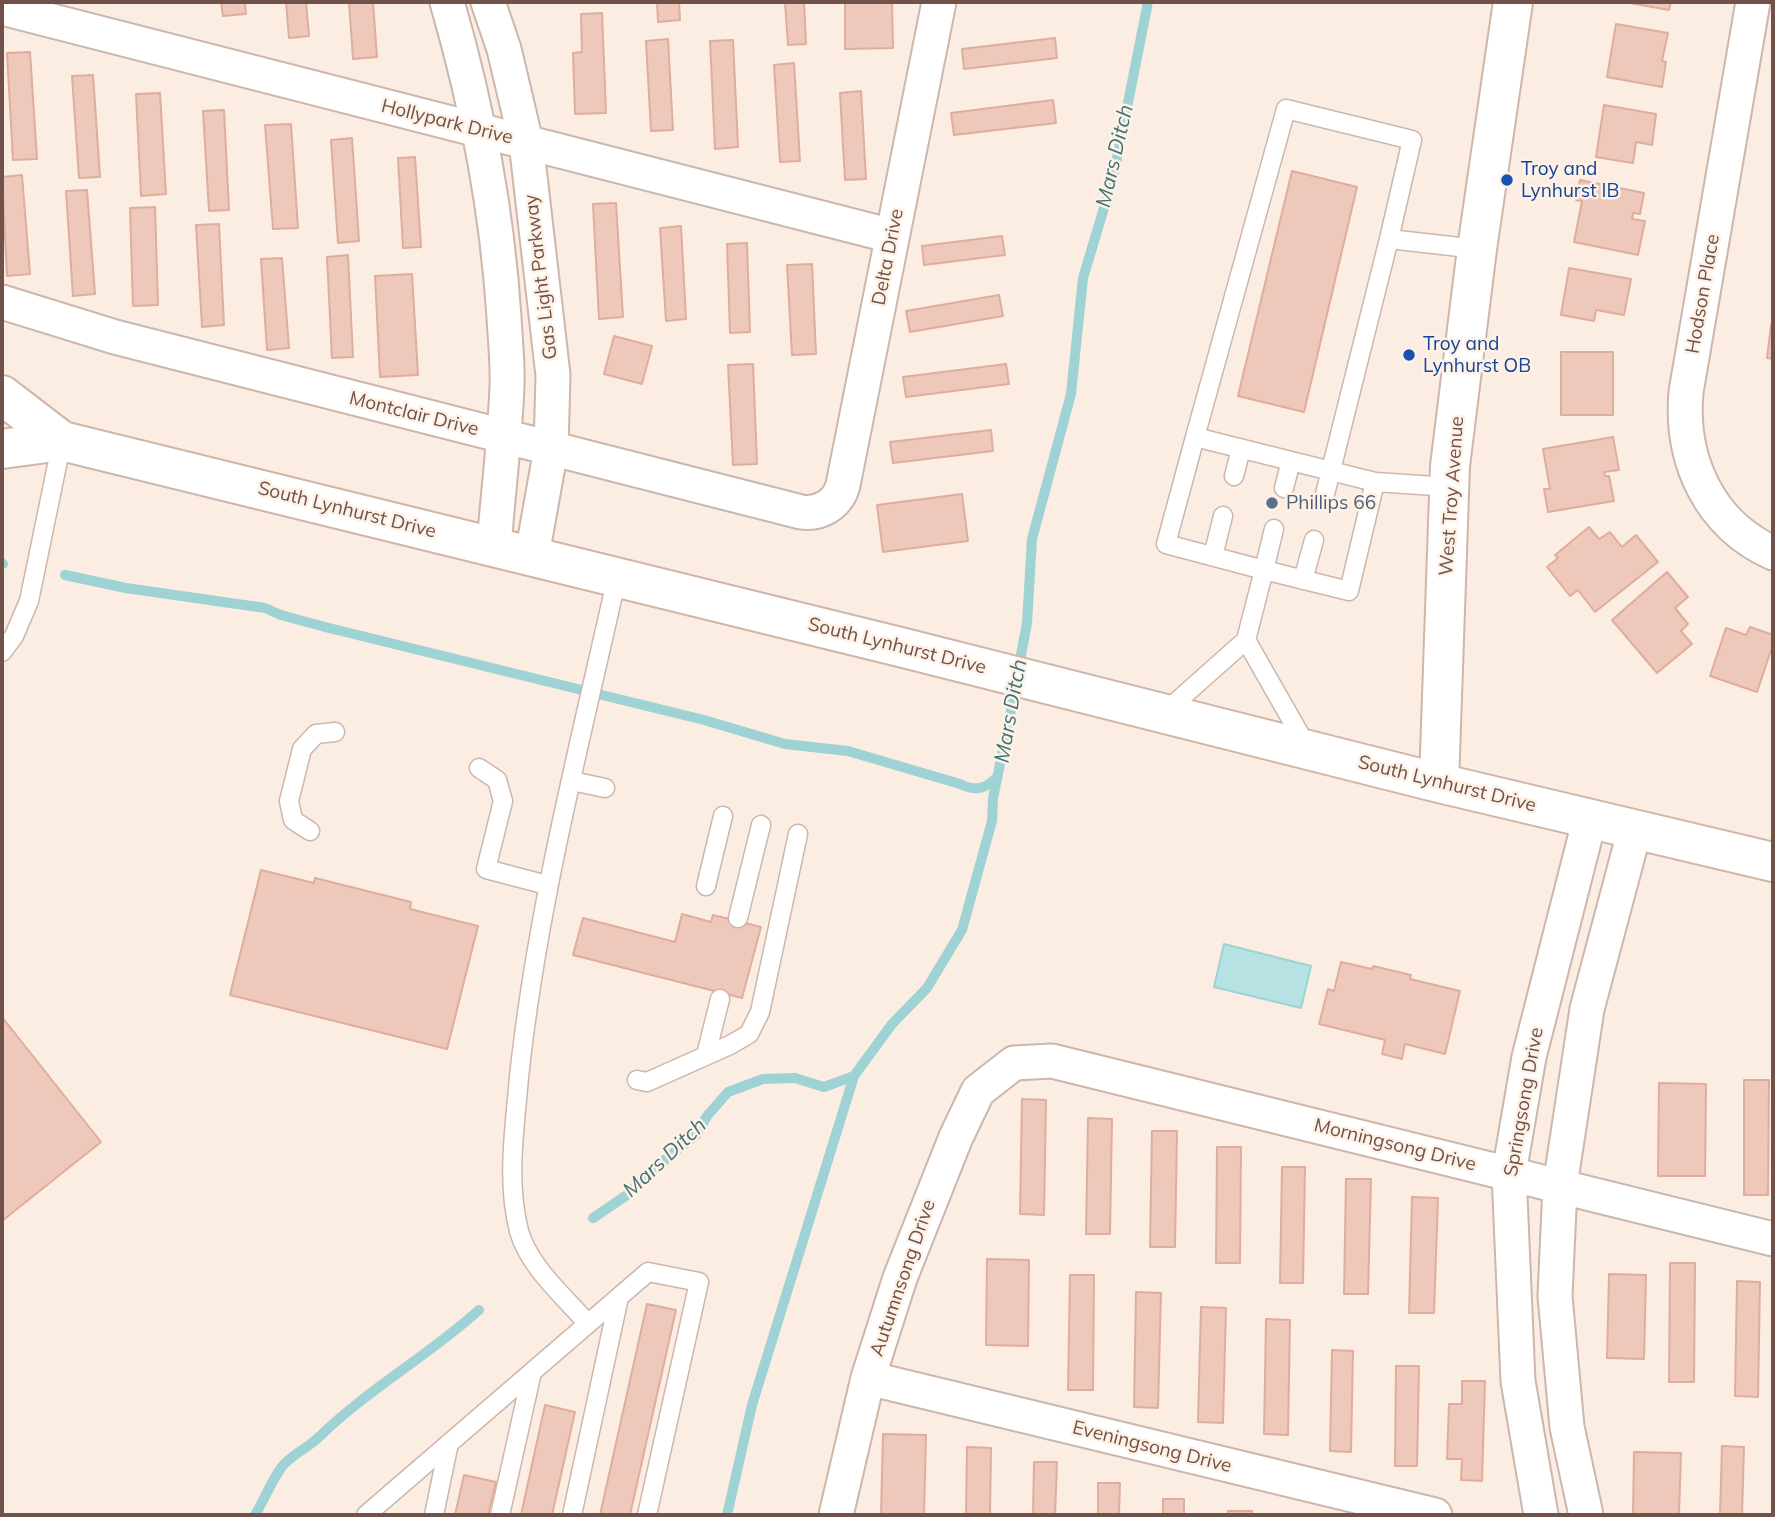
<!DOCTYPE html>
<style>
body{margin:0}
#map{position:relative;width:1775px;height:1517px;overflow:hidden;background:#fbede1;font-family:Mulish,sans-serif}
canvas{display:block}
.frame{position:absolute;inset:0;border:4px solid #70524a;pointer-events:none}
</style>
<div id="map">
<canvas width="1775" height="1517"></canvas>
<div class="frame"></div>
</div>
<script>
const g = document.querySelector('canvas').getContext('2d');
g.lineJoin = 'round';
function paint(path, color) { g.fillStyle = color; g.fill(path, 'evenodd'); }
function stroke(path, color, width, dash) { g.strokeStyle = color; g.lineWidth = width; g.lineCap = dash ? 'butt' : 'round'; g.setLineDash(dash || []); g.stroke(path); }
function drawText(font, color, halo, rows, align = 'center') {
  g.font = font + ' Mulish,sans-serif'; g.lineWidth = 5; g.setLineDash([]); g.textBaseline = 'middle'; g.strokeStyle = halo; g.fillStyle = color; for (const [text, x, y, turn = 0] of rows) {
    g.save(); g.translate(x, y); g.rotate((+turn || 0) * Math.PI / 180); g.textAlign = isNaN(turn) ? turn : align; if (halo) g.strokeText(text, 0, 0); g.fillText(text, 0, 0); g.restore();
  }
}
const water = new Path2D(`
 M1224,944l87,22 -10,42 -87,-21z`);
paint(water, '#b7e2e3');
stroke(water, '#9ed2d4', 2);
stroke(new Path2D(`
 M2,563l1,1
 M65,575l61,13 139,20 16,7 44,12 379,93 81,24 63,7 112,33c15,7 24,6 36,-6
 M1018,671l9,-48 5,-84 39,-145 12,-116 30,-100 35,-176
 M593,1218l34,-23 24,-24 46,-37 10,-18 21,-24 35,-13 32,-1 29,9 30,-11 38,-52 35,-36 35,-58 30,-109 1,-23 23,-112
 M255,1515c9,-15 16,-33 26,-47 8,-12 27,-20 38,-31 49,-48 109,-81 160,-127
 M727,1515l25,-110 102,-329`), '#9ed2d4', 10);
const building = new Path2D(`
 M221,2h24l1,12 -23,2z
 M286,2h20l3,34 -20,2z
 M349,2h24l4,55 -24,2z
 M657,2h22l1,18 -22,2z
 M785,2h19l2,42 -18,1z
 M845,2h47l1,46 -48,1z
 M1624,2h47l-2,8z
 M602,13l4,100 -31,1 -2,-61 9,-1 -1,-38z
 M1616,24l52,9 -6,28 4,1 -4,25 -55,-10z
 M1055,38l2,20 -93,11 -2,-20z
 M668,39l5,91 -22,1 -5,-90z
 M733,40l5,107 -23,2 -5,-108z
 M30,52l7,107 -24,1 -6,-107z
 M794,63l6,98 -20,1 -6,-97z
 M93,75l7,102 -21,1 -7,-102z
 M861,91l5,88 -21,1 -5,-87z
 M160,93l6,101 -25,2 -5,-102z
 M1053,100l3,23 -102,12 -3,-22z
 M1604,105l52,9 -4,31 -16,-3 -3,21 -37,-6z
 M224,110l5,100 -20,1 -6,-100z
 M291,124l7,104 -25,1 -8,-104z
 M352,138l7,103 -21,2 -7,-103z
 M415,157l6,90 -18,1 -5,-90z
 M1292,171l65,16 -53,225 -66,-16z
 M22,175l8,99 -23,2 -5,-99z
 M1580,180l64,13 -4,21 -7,-1 -1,6 13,2 -7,34 -64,-13 8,-41 -6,-1z
 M87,190l8,104 -22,2 -7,-105z
 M616,203l7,114 -24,2 -6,-115z
 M155,207l3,98 -25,1 -3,-98z
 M219,224l5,101 -22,2 -6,-102z
 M681,226l5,93 -20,2 -6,-93z
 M1002,236l3,19 -81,10 -2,-19z
 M747,243l3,89 -20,1 -3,-89z
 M348,255l5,102 -21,1 -5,-101z
 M282,258l7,90 -22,2 -6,-91z
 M812,264l4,90 -24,1 -5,-90z
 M1569,268l62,11 -7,36 -28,-5 -2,11 -33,-6z
 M412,274l6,101 -38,2 -5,-101z
 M999,295l4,21 -93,16 -4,-21z
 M1771,325l2,1v33l-6,-1z
 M614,336l38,10 -10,38 -38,-10z
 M1561,352h52v63h-52z
 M753,364l4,100 -24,1 -5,-100z
 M1006,364l3,20 -103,13 -3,-20z
 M991,430l2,21 -100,12 -3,-21z
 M1613,437l6,33 -15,2 1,4h4l5,25 -66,11 -4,-23h6l-7,-40z
 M962,494l6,47 -85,11 -6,-47z
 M1589,527l10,12 11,-7 12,15 14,-12 22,27 -63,50 -17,-22 -8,6 -23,-29 11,-9 -3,-3z
 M1667,572l21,25 -13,11 13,16 -7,7 11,13 -35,29 -45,-53z
 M1750,627l23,8v9l-16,48 -47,-16 16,-48 20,7z
 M261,870l53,13 1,-5 96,24 -1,7 68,17 -31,123 -217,-54z
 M682,914l29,8 2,-7 48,12 -19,71 -169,-43 10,-37 92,24z
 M1341,962l31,7 1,-3 38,9 -1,4 50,12 -15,63 -40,-10 -3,15 -20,-5 3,-14 -66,-16 9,-35 6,2z
 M2,1017l99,125 -99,79z
 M1744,1080h25l-1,115h-24z
 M1659,1083l47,1 -1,92h-47z
 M1022,1099l24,1 -2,115 -24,-1z
 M1088,1118l24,1 -2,115h-24z
 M1152,1131h25l-2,116h-25z
 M1217,1147h24l-1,116h-24z
 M1282,1167h23l-2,116h-23z
 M1346,1179h25l-3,115h-24z
 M1412,1197l26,1 -4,115h-25z
 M987,1259l42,1 -1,86 -42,-1z
 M1670,1263h25l-1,119h-25z
 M1609,1274l37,1 -2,84 -37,-1z
 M1070,1275h24l-1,115h-25z
 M1737,1281l23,1 -2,115 -23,-1z
 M1136,1292l25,1 -3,115 -24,-1z
 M647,1304l29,6 -46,205h-30z
 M1201,1307l25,1 -3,115 -25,-1z
 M1266,1319l24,1 -2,115 -24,-1z
 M1332,1350l21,1 -2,101 -21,-1z
 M1396,1366h23l-2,100h-22z
 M1462,1381h23l-3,100 -21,-1 1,-21h-15l2,-55h13z
 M545,1405l30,7 -23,103h-31z
 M883,1434l43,1 -2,80h-43z
 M1722,1446l22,1 -2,68h-22z
 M967,1447l24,1 -1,67h-24z
 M1634,1452l47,1 -2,62h-46z
 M1034,1462h23l-2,53h-22z
 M464,1475l32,7 -8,33h-33z
 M1098,1483h22l-1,32h-21z
 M1163,1499h21v16h-21z
 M1228,1511h24v4h-24z`);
paint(building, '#eec8ba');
stroke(building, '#e0ad9c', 2);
const lane = new Path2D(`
 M1195,437l91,-328 126,31 -23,99
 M1234,476l7,-27
 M1284,488l7,-27
 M1324,498l65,-259 88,10
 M1274,529l-10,41 -98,-26 29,-107 180,45 75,5
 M1213,556l10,-40
 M1303,580l11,-40
 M1246,640l61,107
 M2,652l12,-16 15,-35 33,-160
 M1165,712l81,-72 18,-70 85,21 26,-109
 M479,768l18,12 6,21 -17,68 61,16
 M572,781l33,7
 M310,831l-17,-11 -4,-19 13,-52 14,-15 19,-2
 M706,886l17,-70
 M738,918l23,-93
 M706,1055l14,-56
 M637,1080l10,2 83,-37 19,-11 11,-22 38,-178
 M588,1324c-24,-28 -59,-57 -69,-93 -13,-50 -4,-104 0,-154 18,-169 61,-334 98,-500
 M366,1515l282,-243 51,10 -52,233
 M434,1515l15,-72
 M500,1515l32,-143
 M572,1515l47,-218`);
const street = new Path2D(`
 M447,2c30,103 50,207 57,315 1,22 4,46 3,69 -2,53 -9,107 -13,160
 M488,2l16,47 22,93 27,233 -2,74 -19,106
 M1753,2l-67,390c-6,68 23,132 87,161
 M2,8l890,228
 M2,302l113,35 686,175c19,3 37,-8 42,-27l96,-483
 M868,1378l567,137
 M836,1515l32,-137 32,-100 56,-141 22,-46 36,-28 38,-2 721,178
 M1541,1515l-23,-134 -9,-208 20,-116 61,-239
 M1586,1515l-19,-88 -12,-131 5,-110 27,-177 48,-180`);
const secondary = new Path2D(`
 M2,395l60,46
 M2,449l60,-8 838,206 539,136 334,79
 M1439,783l11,-317 27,-217 36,-247`);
stroke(lane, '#cdb6ac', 21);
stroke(street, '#cdb6ac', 37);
stroke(secondary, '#d0b5a9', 42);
stroke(lane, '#fff', 18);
stroke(street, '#fff', 33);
stroke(secondary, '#fff', 38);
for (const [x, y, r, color] of [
 [1507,180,7,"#1a4fb4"],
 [1409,355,7,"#1a4fb4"],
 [1272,503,7,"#5c6f8a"]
]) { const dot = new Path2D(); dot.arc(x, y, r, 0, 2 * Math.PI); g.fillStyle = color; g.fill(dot); stroke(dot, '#fef2e7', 2.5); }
drawText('19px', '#70524a', '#fef2e7', [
 ["Hollypark Drive",447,122,14],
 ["Delta Drive",888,257,-79],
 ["Gas Light Parkway",541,277,-97],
 ["Hodson Place",1703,294,-80],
 ["Montclair Drive",414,414,14],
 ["West Troy Avenue",1452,496,-86],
 ["South Lynhurst Drive",347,510,14],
 ["South Lynhurst Drive",897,646,14],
 ["South Lynhurst Drive",1447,784,14],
 ["Springsong Drive",1524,1102,-80],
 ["Morningsong Drive",1395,1145,14],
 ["Autumnsong Drive",903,1278,-71],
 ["Eveningsong Drive",1152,1447,14]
]);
drawText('19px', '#164399', '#fef2e7', [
 ["Troy and",1521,169],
 ["Lynhurst IB",1521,191],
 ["Troy and",1423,344],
 ["Lynhurst OB",1423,366]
], 'left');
drawText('19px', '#4e5e75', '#fef2e7', [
 ["Phillips 66",1286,503]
], 'left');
drawText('italic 21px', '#3f7376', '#fef2e7', [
 ["Mars Ditch",1115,156,-77],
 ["Mars Ditch",1011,711,-80],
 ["Mars Ditch",665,1158,-43]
]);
</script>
